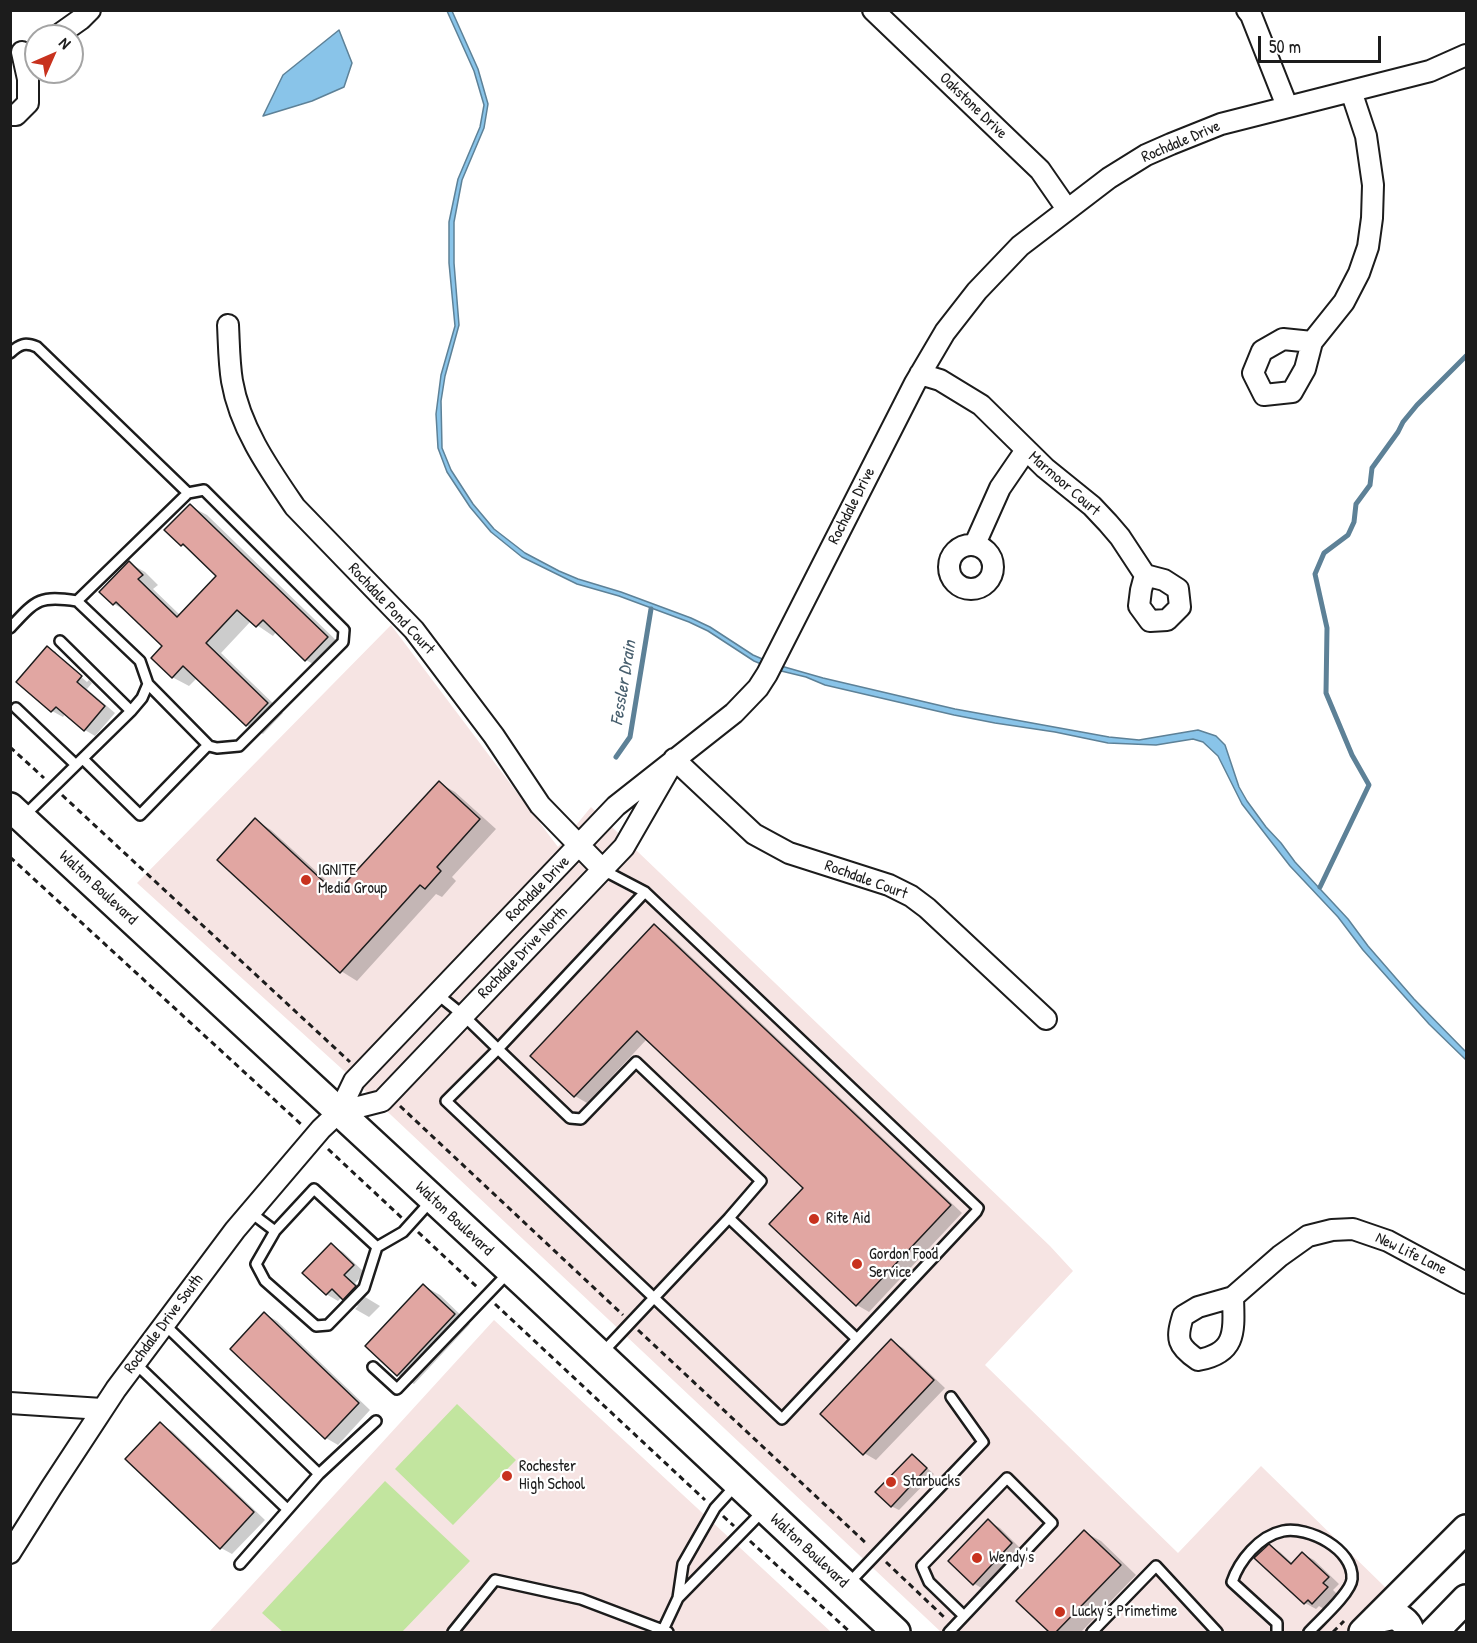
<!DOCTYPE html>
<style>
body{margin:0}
#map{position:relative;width:1477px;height:1643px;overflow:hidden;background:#fff;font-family:"Patrick Hand",sans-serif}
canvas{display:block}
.frame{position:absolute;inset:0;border:12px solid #1c1c1c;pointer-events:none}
.north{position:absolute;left:24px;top:24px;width:60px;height:60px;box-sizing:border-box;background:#fff;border:2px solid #a4a4a4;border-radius:50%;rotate:45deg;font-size:16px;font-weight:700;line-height:24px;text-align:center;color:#1c1c1c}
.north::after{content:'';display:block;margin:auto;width:21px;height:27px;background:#c8321e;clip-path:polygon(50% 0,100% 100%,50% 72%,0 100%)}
.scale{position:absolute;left:1258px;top:36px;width:123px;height:27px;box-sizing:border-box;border:3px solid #1c1c1c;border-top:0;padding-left:8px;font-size:18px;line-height:21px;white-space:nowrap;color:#1c1c1c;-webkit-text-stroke:4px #fff;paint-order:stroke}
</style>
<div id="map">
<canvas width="1477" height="1643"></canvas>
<div class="frame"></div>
<div class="north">N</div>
<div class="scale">50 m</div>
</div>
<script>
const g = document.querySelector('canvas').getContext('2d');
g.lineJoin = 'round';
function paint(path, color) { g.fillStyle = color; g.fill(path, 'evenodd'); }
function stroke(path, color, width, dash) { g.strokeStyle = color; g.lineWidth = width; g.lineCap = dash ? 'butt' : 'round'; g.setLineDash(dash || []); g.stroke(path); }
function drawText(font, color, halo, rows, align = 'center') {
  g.font = font + ' "Patrick Hand",sans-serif'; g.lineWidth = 4.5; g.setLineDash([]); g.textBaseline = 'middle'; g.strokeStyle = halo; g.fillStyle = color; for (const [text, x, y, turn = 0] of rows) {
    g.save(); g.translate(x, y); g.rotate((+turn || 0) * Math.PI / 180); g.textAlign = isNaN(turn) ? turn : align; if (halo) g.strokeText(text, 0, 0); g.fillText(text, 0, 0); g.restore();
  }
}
paint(new Path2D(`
 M391,625l167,222 33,-40 459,439 23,25 -88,94 193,188 83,-87 125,122 -40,44h-405l-599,-563 -205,-186z
 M494,1320l337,312h-622z`), '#f6e4e3');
paint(new Path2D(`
 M457,1404l59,56 -63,65 -58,-56z
 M385,1481l85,80 -68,71h-119l-21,-19z`), '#c2e59f');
const water = new Path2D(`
 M447,11h5l26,58 10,35 -4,24 -22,52 -8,42v41l5,62 -14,51 -4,25 1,47 9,22 22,34 21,25 31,24 34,18 19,8 43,13 70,26 19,9 43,28 21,9 49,14 132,31 154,28 30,3 59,-10 18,6 9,9 14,42 8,14 19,26 15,16 14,19 53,57 20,27 46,53 52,53v8l-37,-36 -66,-74 -25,-33 -48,-51 -48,-62 -24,-48 -15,-14 -10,-3 -37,6 -48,-2 -53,-11 -60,-9 -41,-8 -129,-30 -19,-8 -33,-8 -19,-8 -46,-30 -19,-9 -70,-26 -42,-12 -55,-27 -31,-25 -21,-25 -23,-35 -9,-24 -2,-34 5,-39 14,-49 -6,-63v-41l9,-43 22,-52 4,-22 -10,-34z
 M339,30l13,33 -8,24 -32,14 -49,15 20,-41z`);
paint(water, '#89c4e9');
stroke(water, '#5d8197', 1.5);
paint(new Path2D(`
 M190,506l17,9 136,132 -21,22 -16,-9 -30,-28 -3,4 -22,-15 -30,32 62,60 -20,21 -17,-9 -49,-47 -8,8 -17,-9 -7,-31 -34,-32 -17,-10 -13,-12 28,-29 16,9 13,13 -5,4 27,26 38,-39 -24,-24 -12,-7z
 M47,648l9,4v3l31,27 2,-2 3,3 -5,6 28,24 -20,23 -10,-6 -20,-16 -2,3 -11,-6 -34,-30z
 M439,783l16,9 41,37 -44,48 4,4 -14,16 -6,-3 -79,87 -16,-10 -86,-151 16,10 68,62z
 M654,926l12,7 296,280 -93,99 -12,-7 -52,-117 -158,-149 -60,64 -12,-7 -43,-40z
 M331,1245l12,7 22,21 -10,10 12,11 -2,3 15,9 -11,11 -14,-8 3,-3 -16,-9 -4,4 -12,-7z
 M424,1286l16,9 30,29 -56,60 -16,-9z
 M265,1314l12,7 93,89 -32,35 -12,-7 -94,-89z
 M891,1341l12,7 42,40 -69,72 -12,-7z
 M160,1424l12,7 93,89 -33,34 -11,-6z
 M912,1455l22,19 -35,36 -8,-4z
 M988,1521l12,7 23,23 -38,39 -12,-7z
 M1084,1532l17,9 35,34 -55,57h-29l-34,-31z
 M1270,1546l10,6 13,12 10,-10 11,6 25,24 -6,6 4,4 -13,15 -5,-3 -3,3 -11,-6 -49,-45z`), '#0003');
stroke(new Path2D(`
 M616,757l14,-20 21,-128
 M1320,887l49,-102 -17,-30 -26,-62 1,-65 -12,-54 9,-21 24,-18 6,-13 2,-18 14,-19 2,-17 26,-36 5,-10 14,-17 49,-49`), '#5d8197', 5);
const building = new Path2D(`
 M190,504l138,133 -23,24 -42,-41 -7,7 -19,-17 -31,33 62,60 -22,23 -63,-60 -11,12 -21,-20 11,-12 -46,-44 -3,3 -14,-13 30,-31 14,14 -5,4 39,38 39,-41 -33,-32 -2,2 -17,-16z
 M47,646l35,30 -5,6 28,24 -21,25 -28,-24 -5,5 -35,-30z
 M439,781l41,38 -43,48 4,4 -16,18 -5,-4 -80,88 -123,-113 38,-42 81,75z
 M654,924l297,281 -95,101 -87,-82 34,-36 -166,-157 -63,66 -44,-41z
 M331,1243l23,22 -10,10 12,11 -13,14 -11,-11 -6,6 -24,-22z
 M423,1284l32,30 -58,62 -32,-30z
 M264,1312l95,91 -34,36 -95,-90z
 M891,1339l43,41 -71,75 -43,-41z
 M160,1422l94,90 -34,37 -95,-90z
 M912,1454l15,14 -36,39 -16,-15z
 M988,1519l24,24 -39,42 -25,-24z
 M1084,1530l37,35 -65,67h-7l-33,-31z
 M1269,1544l22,20 11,-12 27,25 -6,6 5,4 -16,17 -4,-4 -4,4 -50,-46z`);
paint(building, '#e1a6a2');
stroke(building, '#1c1c1c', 1.5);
const lane = new Path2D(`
 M10,353c10,-9 15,-11 27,-6l151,146
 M204,490l140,140 -1,12 -104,104 -22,2 -8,-2 -61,-62 -8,-23 -63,-60 111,-108z
 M10,628c26,-28 29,-33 67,-27
 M60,641l71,70
 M16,708l60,57
 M83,759l57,56 68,-70
 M24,816l107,-105 11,-13 6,-14
 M645,892l-147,157 72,69 11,1 55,-57 125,119 -32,37 128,121
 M437,994l26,21 35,34 -52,52 336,318 194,-207 2,-4 -333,-316 -42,-22
 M250,1212l25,19 39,-42 63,58 26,-15 28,-31
 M275,1231l-19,33 9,17 51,45 12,-1 36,-37 13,-41
 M164,1324l155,150
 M603,1352l126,-134
 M135,1363l152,146
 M373,1367l24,22 111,-116
 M240,1564l79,-90 57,-53
 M848,1584l135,-142 -32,-45
 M678,1598l84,-86
 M453,1632l42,-52 86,19 87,33
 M662,1632l16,-34 5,-34 32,-56 21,-23
 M949,1632l103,-109 -45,-45 -85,88 7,16 35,34
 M1092,1632l64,-66 61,66
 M1277,1632v-9l-45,-41c7,-21 27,-46 51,-51 25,-5 71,18 69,48 -1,14 -33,42 -43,53`);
const street = new Path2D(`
 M873,10l167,160 27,39
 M1247,10l4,5 36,91
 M57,36l24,-17 9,-9
 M10,115h6l12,-12v-24l-6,-27
 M228,325c1,19 1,38 4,56 8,47 37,88 63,126l119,123 80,106 46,69 63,65
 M1312,342l-29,-3 -21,12 -9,22 11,22 28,-3 13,-23 7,-27 32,-40 15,-29 9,-26 4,-29 1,-33 -7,-49 -15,-45
 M920,374l20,6 41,25 64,63 47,38 16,17 12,14 25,38 19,5 14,9 2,18 -13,13 -17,1 -11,-15 2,-16 4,-15
 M975,544l25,-56 26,-38
 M949 567a22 22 0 1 1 44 0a22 22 0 1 1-44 0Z
 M674,759l80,75 35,19 100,32 22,11 16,12 119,111
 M339,1112l43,-11 242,-254 45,-78
 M1233,1297c1,34 4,56 -35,63 -21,-14 -22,-21 -15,-44l15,-9 35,-10 47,-41 28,-20 24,-6 21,-1 35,12 78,42
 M10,1403l92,6
 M10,1553l41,-65 65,-99 119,-159 86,-101 18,-17 15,-31 262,-275 118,-93 24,-25 9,-14 148,-291 30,-51 32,-41 43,-45 89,-68 37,-23 25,-11 50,-20 209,-53 36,-16`);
const secondary = new Path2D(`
 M10,807l516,478 370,347
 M1376,1619l19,-4c8,5 14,9 15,17
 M1363,1632l103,-103
 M1434,1632l32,-33`);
stroke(lane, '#1c1c1c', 14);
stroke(street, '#1c1c1c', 24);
stroke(secondary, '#1c1c1c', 32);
stroke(new Path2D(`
 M10,747l34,31
 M62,795l288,267
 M10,857l293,269
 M400,1106l223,209
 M328,1149l74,69
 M418,1232l59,55
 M495,1304l210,196
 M638,1330l230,215
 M723,1516l11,10
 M750,1541l100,91
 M886,1562l60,57
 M1333,1632l11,-11`), '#1c1c1c', 3, [6, 4.5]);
stroke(lane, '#fff', 9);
stroke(street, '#fff', 20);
stroke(secondary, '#fff', 27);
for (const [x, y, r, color] of [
 [306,880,6,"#c8321e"],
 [814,1219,6,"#c8321e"],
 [857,1264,6,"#c8321e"],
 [507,1476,6,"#c8321e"],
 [891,1482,6,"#c8321e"],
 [977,1558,6,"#c8321e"],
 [1060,1612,6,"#c8321e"]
]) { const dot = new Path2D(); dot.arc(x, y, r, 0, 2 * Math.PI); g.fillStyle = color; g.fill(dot); stroke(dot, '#fff', 2); }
drawText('16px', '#1c1c1c', '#fff', [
 ["Oakstone Drive",973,106,44],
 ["Rochdale Drive",1181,142,-23],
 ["Marmoor Court",1064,484,41],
 ["Rochdale Drive",852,506,-63],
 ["Rochdale Pond Court",391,609,47],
 ["Rochdale Court",866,880,20],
 ["Walton Boulevard",98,888,43],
 ["Rochdale Drive",538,889,-46],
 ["Rochdale Drive North",523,953,-46],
 ["Walton Boulevard",454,1219,43],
 ["New Life Lane",1411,1254,26],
 ["Rochdale Drive South",164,1324,-53],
 ["Walton Boulevard",809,1551,43]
]);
drawText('16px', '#1c1c1c', '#fff', [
 ["IGNITE",318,871],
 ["Media Group",318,889],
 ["Rite Aid",826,1219],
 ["Gordon Food",869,1255],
 ["Service",869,1273],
 ["Rochester",519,1467],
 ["High School",519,1485],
 ["Starbucks",903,1482],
 ["Wendy's",989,1558],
 ["Lucky's Primetime",1072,1612]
], 'left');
drawText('italic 18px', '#485f6e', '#fff', [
 ["Fessler Drain",624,683,-81]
]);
</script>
